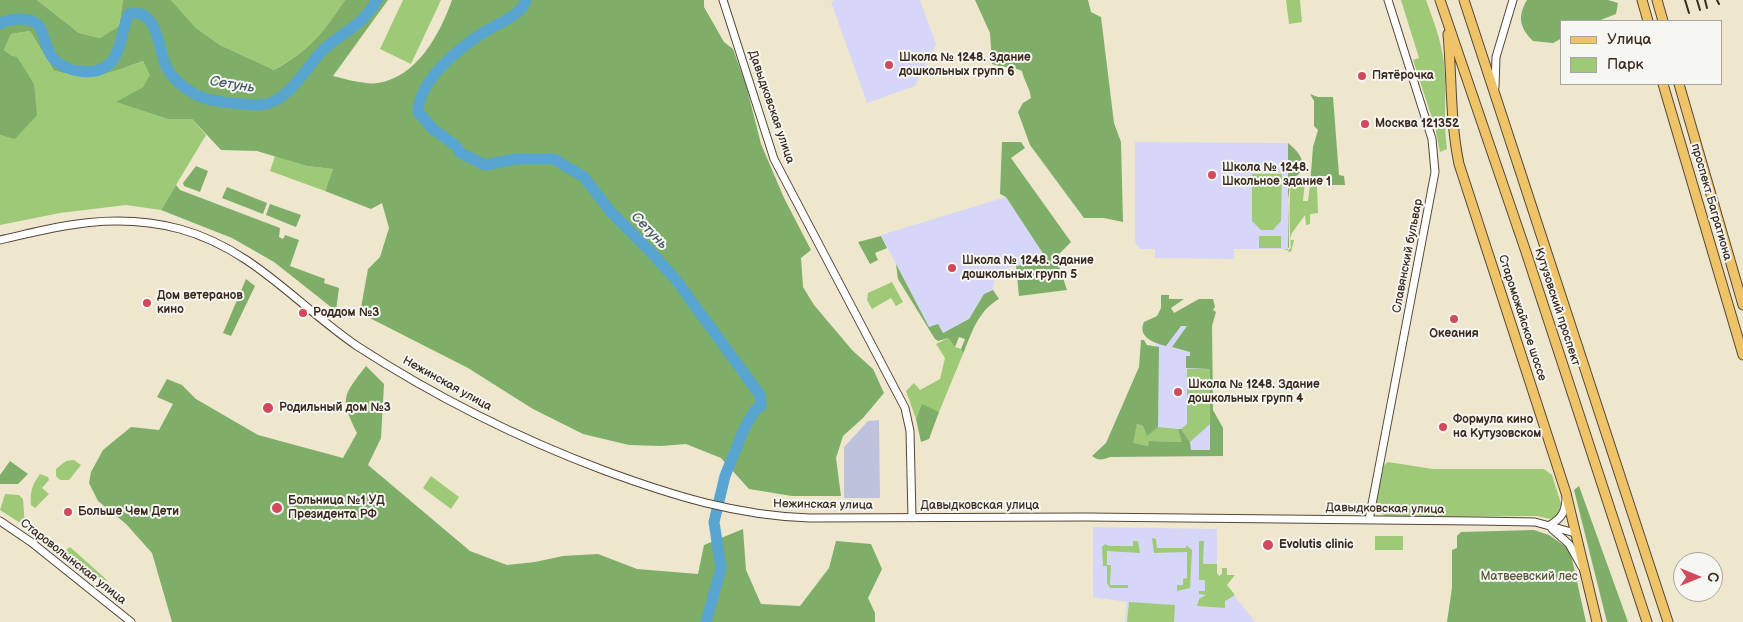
<!DOCTYPE html>
<meta charset="utf-8">
<style>
body{margin:0}
#map{position:relative;width:1743px;height:622px;overflow:hidden;background:#eee7cd;font-family:"Balsamiq Sans",sans-serif}
canvas{display:block}
.legend{position:absolute;left:1560px;top:20px;width:162px;height:65px;box-sizing:border-box;background:#f6f6f2;border:1px solid #aba49d;margin:0;padding:6px 9px;list-style:none;font-size:15px;color:#3b2a1e}
.legend li{display:flex;align-items:center;gap:10px;height:25px}
.legend b{width:25px;border:1px solid #aba49d}
.north{position:absolute;left:1673px;top:552px;width:50px;height:50px;box-sizing:border-box;background:#f6f6f2;border:1px solid #aba49d;border-radius:50%;rotate:90deg;font-size:14px;font-weight:700;line-height:20px;text-align:center;color:#3b2a1e}
.north::after{content:'';display:block;margin:auto;width:18px;height:22px;background:#d1495b;clip-path:polygon(50% 0,100% 100%,50% 72%,0 100%)}
</style>
<div id="map">
<canvas width="1743" height="622"></canvas>
<ul class="legend">
<li><b style="height:6px;background:#efc469"></b>Улица</li>
<li><b style="height:14px;background:#9eca77"></b>Парк</li>
</ul>
<div class="north">С</div>
</div>
<script>
const g = document.querySelector('canvas').getContext('2d');
g.lineJoin = 'round';
function paint(path, color) { g.fillStyle = color; g.fill(path, 'evenodd'); }
function stroke(path, color, width, dash) { g.strokeStyle = color; g.lineWidth = width; g.lineCap = dash ? 'butt' : 'round'; g.setLineDash(dash || []); g.stroke(path); }
function drawText(font, color, halo, rows, align = 'center') {
  g.font = font + ' "Balsamiq Sans",sans-serif'; g.lineWidth = 4; g.setLineDash([]); g.textBaseline = 'middle'; g.strokeStyle = halo; g.fillStyle = color; for (const [text, x, y, turn = 0] of rows) {
    g.save(); g.translate(x, y); g.rotate((+turn || 0) * Math.PI / 180); g.textAlign = isNaN(turn) ? turn : align; if (halo) g.strokeText(text, 0, 0); g.fillText(text, 0, 0); g.restore();
  }
}
paint(new Path2D(`
 M836,0h84l16,44 -21,42 -48,17 -36,-101z
 M1135,142l153,1v106h-54v10l-79,-1v-9h-15l-5,-7z
 M1006,197l42,64 -52,9 -3,20 -9,4 -15,25 -35,19 -53,-103z
 M1156,326h53l1,124 -84,1 30,-87z
 M1093,527l124,2v44l38,49h-130l2,-20 -34,-5z`), '#d6d7f8');
paint(new Path2D(`
 M879,420l1,78h-36v-51l24,-26z`), '#bec2dd');
paint(new Path2D(`
 M37,0h86l-4,26 -19,12 -21,-5z
 M171,0h174c-21,35 -36,50 -71,70l-54,-25 -24,-17z
 M403,0h38l-30,64 -31,-15z
 M1286,0h14l2,22 -13,2z
 M1401,0h25c7,20 16,42 18,64 3,28 -1,57 3,85l-7,3 -5,-25 -22,-67 6,-2z
 M30,31l24,40c38,8 52,4 89,-10l8,14 -8,12 -26,15 51,17h24l14,16 -45,75 -35,-5 -66,8 -60,12v-90l15,3 -3,-82 -8,-6 7,-16z
 M275,156l32,10 26,3 -8,22 -55,-20z
 M1252,174h30l-1,47 -8,9h-12l-9,-9z
 M1291,179l14,1 -2,21h5l2,-16h7l1,28 -8,1v10l-4,1 -1,-10 -13,18 -2,7h4l-3,12 -4,-1 4,-3c-2,-23 -2,-46 0,-69z
 M1259,236h22v12h-22z
 M892,282l11,20 -7,4 -5,-8 -19,11 -5,-9 1,-7z
 M948,338l7,9 6,2 2,5 -24,58 -17,-7 -6,14 -10,-28 8,-8 6,7 20,-11 5,-21 -9,-14z
 M1187,369h23v55l-20,18 -9,-13 6,-5z
 M1137,424l6,2 4,9 11,-8 20,2 5,13 -33,-1 -2,5 -16,-3z
 M74,460l7,5 -12,15h-9l-4,-4v-7l10,-8z
 M1388,462l45,7h111l8,6 11,35c-9,12 -13,9 -26,6l-149,1c-20,-7 -7,-36 -4,-52z
 M40,474l8,3 1,3 -7,8 7,6 -14,14 -4,-3c-1,-14 1,-20 9,-31z
 M431,476l28,21 -8,12 -28,-21z
 M5,494l14,1 4,4 2,27 -25,-16z
 M1375,536h28v14h-28z
 M1152,538l4,1 1,9h29v-3l6,5 -2,38 -13,3v-6h6v-6l4,-1v-26l-33,1z
 M1133,541h5l2,12 -33,-2v14h4l-1,20h18v3h-18l-3,-5v-17h-4l-1,-19 3,-3 4,2h24z
 M1199,541h5l-1,23h14v9l2,3 3,-2v-6h5v7h8l-8,10 8,10 -10,6v7l-28,-2 2,-7 7,-4 -7,-1v-3h6v-11h-6z
 M70,547l37,33 -4,4 -38,-33z
 M1129,602l46,3 -1,17h-47z`), '#9eca77');
paint(new Path2D(`
 M0,0h37l42,33 21,5 19,-12 4,-26h48l25,28 24,17 54,25c37,-21 48,-35 71,-70h43l-55,76c12,3 33,9 45,7 39,-6 62,-49 74,-83h252v7l20,35 9,7 13,36 15,59 23,54 27,52 -10,8 2,29 11,18 38,45 21,19 11,24 -21,25 -20,18 -7,22 5,38h-49l-43,-7 -28,-31 -35,-14 -25,2 -32,-1 -46,-11 -50,-25 -65,-41 -108,-55 8,-44 12,-12 9,-29 -7,-25 -11,6 -46,-18 8,-22 -26,-3 -50,-15 -36,-1 -29,-31h-24l-52,-17 27,-15 7,-12 -7,-14c-39,14 -48,19 -89,10l-24,-40 -19,3 -7,16 8,6 5,1 17,27 3,31 -22,24 -15,-4z
 M975,0h113l3,12 10,5 13,106 7,19 2,80 -19,-4h-20l-54,-73 -12,-33 5,-9 8,-5c-1,-10 -7,-17 -9,-27 -10,-5 -19,-3 -30,-7l-2,-31z
 M1527,0h81l10,3 -2,11 -18,7h-36v17l-9,5 -20,-2c-13,-13 -16,-24 -6,-41z
 M1310,94l8,3h15l6,78 5,1 1,9h-14l-1,-9h-13v9h-7l3,-38 5,-17 -4,-4v-25z
 M1002,142h19l4,6 -14,10 60,84 -15,15 11,33 -48,6 -3,-30 32,-5 -42,-64 -6,-3z
 M1288,143c10,8 21,20 10,32l-7,3 -3,22 1,47 -2,3 -3,-1h4z
 M196,166l12,5 -8,21 -16,-6 -1,-3z
 M176,185l4,5 100,38 -1,9 4,2 2,-4 14,5 -9,26 35,13 -1,4 15,5 -3,23 -62,-49 -42,-24 -71,-28z
 M227,187l40,16 -4,11 -41,-16z
 M270,204l31,11 -5,12 -30,-12z
 M881,236l6,12 -12,5 3,7 -8,4 -12,-22z
 M896,264l33,63 9,-3 5,9 26,-14 15,-25 9,-4 6,9c-21,12 -27,33 -36,55l-2,-5 4,-10 -6,-2 -4,10 -7,-9 -10,3 -3,-2 -37,-60z
 M246,279l9,7 -24,50 -8,-3z
 M1161,295h8v4h15l-13,9 3,5 25,-14h14l2,8 -2,3 3,2 -4,14 1,84 10,18v28l-113,1c-7,3 -12,4 -18,-1l14,-13 33,-76 2,-27h3l3,5 12,2 -1,80 -11,9 -4,-10 -6,-2 -4,19 15,3 1,-5 33,1 -4,-13h3l9,13 1,8h19v-81l-24,-1v-12h4v-4l-18,-5 15,-21h-6l-15,20c-12,-3 -29,-9 -22,-24l13,-6 4,-8z
 M366,366l18,18 -3,54 -13,27 102,86 37,14 28,-3 28,-6 35,-2 39,15 61,5 6,-29 39,-16 3,41 15,34 39,2 29,-38 7,-27 35,3 11,25 -14,29 7,15v9h-703l-20,-69 -26,-29 -28,-23 -9,-18 2,-11 12,-22 28,-23 28,3 14,-26 -16,-7 10,-18 15,6 14,14 62,36 85,23 14,-25c-17,-35 -15,-36 9,-67z
 M922,404l17,8 -10,27 -8,3 -5,-23z
 M10,461l18,13 -10,10h-18v-9z
 M1579,486l49,136h-21l-33,-132z
 M1534,530l15,5 21,15 16,72h-139l5,-34v-38l5,-2v-12l4,-4z`), '#7eae68');
stroke(new Path2D(`
 M526,0c-5,16 -28,23 -42,32 -25,16 -65,48 -66,80l15,17 22,16 6,8 24,12 31,-6h38l30,18 26,34 42,42 24,27 84,115 1,11 -6,4 -11,19 -19,47 -11,46 7,46 -15,54
 M0,24c5,-4 12,-4 18,-5 31,-2 22,24 35,39 13,15 45,20 59,3 10,-13 10,-33 17,-47 29,-7 29,35 37,52 5,11 17,21 27,27 10,7 28,9 40,10 9,1 18,2 27,2 28,-2 45,-36 62,-54 20,-20 39,-23 55,-51`), '#57a5d0', 11);
const minor = new Path2D(`
 M723,0l51,159 131,249 5,23 2,87
 M1495,87l1,-30 17,-57
 M0,240c62,-15 116,-28 180,-11 73,20 117,76 177,117 77,50 161,92 246,124 68,25 134,46 207,48l277,-1 389,4 59,1 40,11
 M1369,520l66,-348 -3,-33 -44,-139
 M0,521l31,21 100,80
 M1550,525c12,-7 15,-13 16,-26
 M1552,529l17,15 13,23`);
const major = new Path2D(`
 M1440,0l86,252 121,370
 M1464,0l204,622
 M1642,0l6,21
 M1657,0l6,21
 M1448,34c4,43 2,87 11,130l107,329 31,129
 M1663,84l80,271
 M1679,84l64,221`);
stroke(minor, '#564638', 9);
stroke(major, '#564638', 11);
stroke(minor, '#fff', 7);
stroke(major, '#efc469', 9);
stroke(new Path2D(`
 M1685,0l4,13
 M1697,0l3,10
 M1705,0l2,8
 M1717,0l2,4`), '#3b2a1e', 2);
for (const [x, y, r, color] of [
 [889,65,5,"#d1495b"],
 [1362,76,5,"#d1495b"],
 [1365,124,5,"#d1495b"],
 [1212,175,5,"#d1495b"],
 [952,268,5,"#d1495b"],
 [147,303,5,"#d1495b"],
 [303,313,5,"#d1495b"],
 [1454,319,5,"#d1495b"],
 [1178,392,5,"#d1495b"],
 [268,408,6,"#d1495b"],
 [1443,427,5,"#d1495b"],
 [277,508,6,"#d1495b"],
 [68,512,5,"#d1495b"],
 [1268,545,6,"#d1495b"]
]) { const dot = new Path2D(); dot.arc(x, y, r, 0, 2 * Math.PI); g.fillStyle = color; g.fill(dot); stroke(dot, '#f6f6f2', 2); }
drawText('bold 12px', '#3b2a1e', '#f6f6f2', [
 ["Школа № 1248. Здание",899,58],
 ["дошкольных групп 6",899,72],
 ["Пятёрочка",1372,76],
 ["Москва 121352",1375,124],
 ["Школа № 1248.",1222,168],
 ["Школьное здание 1",1222,182],
 ["Школа № 1248. Здание",962,261],
 ["дошкольных групп 5",962,275],
 ["Дом ветеранов",157,296],
 ["кино",157,310],
 ["Роддом №3",313,313],
 ["Океания",1454,334,"center"],
 ["Школа № 1248. Здание",1188,385],
 ["дошкольных групп 4",1188,399],
 ["Родильный дом №3",279,408],
 ["Формула кино",1453,420],
 ["на Кутузовском",1453,434],
 ["Больница №1 УД",288,501],
 ["Президента РФ",288,515],
 ["Больше Чем Дети",78,512],
 ["Evolutis clinic",1279,545]
], 'left');
drawText('12px', '#3b2a1e', '#f6f6f2', [
 ["Давыдковская улица",771,107,71],
 ["проспект Багратиона",1711,202,74],
 ["Славянский бульвар",1408,256,-79],
 ["Кутузовский проспект",1557,307,72],
 ["Староможайское шоссе",1522,318,72],
 ["Нежинская улица",447,384,29],
 ["Нежинская улица",823,505,1],
 ["Давыдковская улица",980,506],
 ["Давыдковская улица",1385,509,1],
 ["Староволынская улица",73,562,38]
]);
drawText('12px', '#595a39', '#f6f6f2', [
 ["Матвеевский лес",1529,577]
]);
drawText('italic 14px', '#465b65', '#f6f6f2', [
 ["Сетунь",232,85,9],
 ["Сетунь",649,231,46]
]);
</script>
